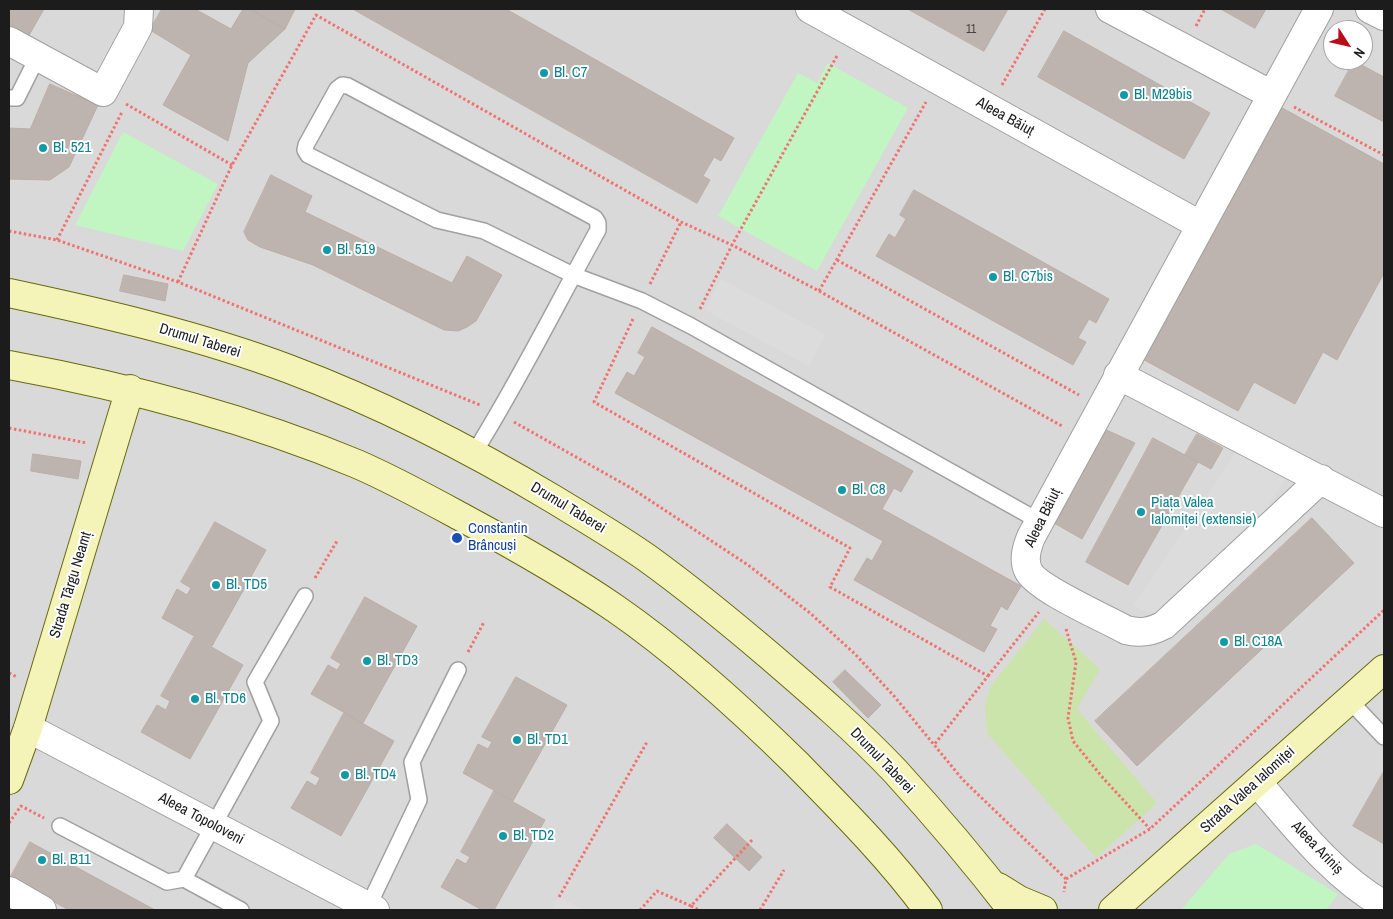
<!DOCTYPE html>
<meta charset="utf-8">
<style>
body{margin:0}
#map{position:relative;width:1393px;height:919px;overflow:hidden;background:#ede8e2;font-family:"Archivo Narrow",sans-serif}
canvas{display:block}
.frame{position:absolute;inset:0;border:10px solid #1c1c1c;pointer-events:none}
.north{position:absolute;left:1323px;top:20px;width:50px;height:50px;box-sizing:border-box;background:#fff;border:1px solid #a4a4a4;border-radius:50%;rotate:125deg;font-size:14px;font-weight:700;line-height:20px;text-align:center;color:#1c1c1c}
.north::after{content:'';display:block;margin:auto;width:18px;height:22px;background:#ba0d1b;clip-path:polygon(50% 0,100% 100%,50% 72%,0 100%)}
</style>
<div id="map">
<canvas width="1393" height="919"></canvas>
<div class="frame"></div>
<div class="north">N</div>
</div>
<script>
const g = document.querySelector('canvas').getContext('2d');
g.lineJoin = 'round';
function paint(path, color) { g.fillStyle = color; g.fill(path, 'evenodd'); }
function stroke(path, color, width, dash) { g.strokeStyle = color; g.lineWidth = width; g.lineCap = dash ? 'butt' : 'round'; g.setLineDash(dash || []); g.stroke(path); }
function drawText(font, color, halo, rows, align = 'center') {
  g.font = font + ' "Archivo Narrow",sans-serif'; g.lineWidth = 4; g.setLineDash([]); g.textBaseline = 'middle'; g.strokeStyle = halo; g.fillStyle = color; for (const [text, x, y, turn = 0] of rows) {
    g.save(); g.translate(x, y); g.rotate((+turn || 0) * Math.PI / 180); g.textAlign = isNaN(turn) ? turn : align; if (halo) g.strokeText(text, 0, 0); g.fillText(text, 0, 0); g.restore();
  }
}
paint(new Path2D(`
 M9,9h1375v901h-1375zM1333,30h30v30h-30z`), '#dad9d9');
paint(new Path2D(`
 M1044,619l56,50 -23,40 80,94 -61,55 -109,-125 -2,-27 5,-19z`), '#cbe4ab');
paint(new Path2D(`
 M828,63l80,45 -91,163 -99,-55 80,-143 19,10z
 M123,132l95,52 -35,67 -108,-26z
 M1256,844l82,50 -12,16h-145l48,-56z`), '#c1f5c1');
paint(new Path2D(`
 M721,279l105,56 -17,31 -104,-56z
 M1244,440l51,26 -73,106 -53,49 -36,-15z
 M559,897l25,13h-32z`), '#dcdcdc');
const building = new Path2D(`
 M9,9h35l-16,28 -19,-12z
 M162,9h33l36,20 12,-20h7l35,20 -37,34 -20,78 -65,-36 28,-50 -41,-25z
 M250,9h45l-10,20z
 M353,9h153l228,129 -13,23 -7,-4 -11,19 7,4 -13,23z
 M908,9h100l-24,42z
 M1221,9h45l-11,19z
 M1064,31l146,82 -26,46 -146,-82z
 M1354,61l30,16v45l-49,-26z
 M50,84l48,21 -29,62 -19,13 -41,-1v-51l21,1z
 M1275,104l109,60v109l-47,87 -14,-8 -28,52 -41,-22 -16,29 -101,-55z
 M271,175l41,21 -7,16 147,71 15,-27 35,19 -26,46 -9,6 -9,4 -14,-1 -131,-65 -53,-18 -12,-7 -4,-8z
 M914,190l195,109 -13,24 -7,-4 -11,19 8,4 -13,23 -197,-109 13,-22 6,4 11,-19 -6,-4z
 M124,275l44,9 -3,17 -45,-10z
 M652,327l261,144 -12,21 -7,-4 -12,21 139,77 -14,24 -6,-4 -11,20 7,3 -13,23 -130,-72 13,-22 5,3 11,-20 -268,-148 12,-21 7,4 11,-19 -7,-4z
 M1102,428l33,15 -53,96 -28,-16z
 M1197,434l26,14 -12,21 -26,-14z
 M1153,438l45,24 -70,123 -42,-23z
 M33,454l48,7 -3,18 -47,-8z
 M1312,518l42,45 -217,203 -42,-45z
 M215,522l51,28 -54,96 -50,-28 15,-29 10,6 4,-7 -10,-6z
 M365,597l52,29 -54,97 -52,-29 17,-29 9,5 4,-6 -10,-6z
 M194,637l49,28 -53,94 -49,-27 16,-27 9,5 4,-9 -9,-5z
 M845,670l36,35 -13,13 -35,-36z
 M516,677l51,28 -54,96 -50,-28 15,-29 10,5 4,-7 -10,-5z
 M344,713l50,28 -53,95 -50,-28 16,-27 9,5 4,-8 -9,-5z
 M1383,773l1,1v70l-31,-18z
 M494,791l51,29 -51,90h-12l-41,-23 16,-28 9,5 4,-7 -9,-5z
 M727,824l35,33 -13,14 -35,-33z
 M30,842l125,68h-86l-59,-32z`);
paint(building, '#bdb4af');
stroke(building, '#bdaea6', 1);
const lane = new Path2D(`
 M9,98h8l21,-42
 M474,453c45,-72 83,-149 124,-223v-7l-3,-5 -247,-132 -6,-1 -5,4 -31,56 -1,5 3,5 129,65 47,11 89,44 69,26 49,25 348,195
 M1349,700l35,37
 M60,826l107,56 17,-3 57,31
 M184,879l87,-158 -16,-39 50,-86
 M368,907l51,-107 -7,-38 46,-92`);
const street = new Path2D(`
 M810,9l390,216
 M1110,9l162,86
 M1319,9l-288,528c-4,10 -8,22 -3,33 7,18 79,49 98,60 14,4 25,2 38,-5l157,-146
 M1370,9l14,7
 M9,41l94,51 35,-65 1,-18
 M1118,375l266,138
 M28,728l347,182
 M1257,782c38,44 76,94 127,123
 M9,891l33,19`);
const secondary = new Path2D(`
 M9,293c94,20 189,42 280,76 93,35 181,80 266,131 31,19 62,37 92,58 43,31 83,64 123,98 43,37 86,74 125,115 41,45 80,91 117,139
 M9,365c120,22 235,52 348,99 37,16 73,36 108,55 52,28 103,57 151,90 65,45 124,99 180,154 46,47 93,94 132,147
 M9,780l19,-52 102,-339
 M998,887l21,13 24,10
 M1113,910l271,-241`);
stroke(lane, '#a0a0a0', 18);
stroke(street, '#a0a0a0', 30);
stroke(secondary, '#676a0c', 30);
stroke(new Path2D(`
 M1196,26l9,-17
 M1002,85l43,-76
 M126,104l106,61
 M1294,107l90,48
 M9,231l48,9 121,42 302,123
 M57,240l65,-128
 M837,260l242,135
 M178,282l54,-117 84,-150 365,207 51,23 106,-191
 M650,284l31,-62
 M819,291l243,135
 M700,309l32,-64 87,46 107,-189
 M633,319l-39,83 256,146 -20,39 158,89 -54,69
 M514,422l117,66 117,77 62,48 45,41 39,42 69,84 103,99 -2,13
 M9,428l78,15
 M315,578l22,-37
 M1066,629l10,33 -8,56 5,23 30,37 47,51
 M468,652l16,-30
 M9,673l8,4
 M988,676l51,-64
 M9,823l12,-17 23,12
 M1066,879l84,-50 234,-219
 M559,897l88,-155
 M691,906l8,4
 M640,910l17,-19 34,15 61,-66
 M760,910l24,-40`), '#f07370', 3, [2.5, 2.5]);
stroke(lane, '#fff', 15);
stroke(street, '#fff', 28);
stroke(secondary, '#f4f3b8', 28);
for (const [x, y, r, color] of [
 [544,73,5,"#0f9aa8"],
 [1124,95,5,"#0f9aa8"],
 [43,148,5,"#0f9aa8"],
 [327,250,5,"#0f9aa8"],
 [993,277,5,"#0f9aa8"],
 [842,490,5,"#0f9aa8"],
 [1141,512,5,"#0f9aa8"],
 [457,538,6,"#1a4fb4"],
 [216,585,5,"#0f9aa8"],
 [1224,642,5,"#0f9aa8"],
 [367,661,5,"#0f9aa8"],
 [195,699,5,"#0f9aa8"],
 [517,740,5,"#0f9aa8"],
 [345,775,5,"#0f9aa8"],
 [503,836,5,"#0f9aa8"],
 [42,860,5,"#0f9aa8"]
]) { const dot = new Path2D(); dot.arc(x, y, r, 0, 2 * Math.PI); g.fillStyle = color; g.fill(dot); stroke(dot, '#fff', 2); }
drawText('12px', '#444241', null, [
 ["11",971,30]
]);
drawText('15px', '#0d838f', '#fff', [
 ["Bl. C7",554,73],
 ["Bl. M29bis",1134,95],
 ["Bl. 521",53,148],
 ["Bl. 519",337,250],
 ["Bl. C7bis",1003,277],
 ["Bl. C8",852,490],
 ["Piața Valea",1151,503],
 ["Ialomiței (extensie)",1151,520],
 ["Bl. TD5",226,585],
 ["Bl. C18A",1234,642],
 ["Bl. TD3",377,661],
 ["Bl. TD6",205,699],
 ["Bl. TD1",527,740],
 ["Bl. TD4",355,775],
 ["Bl. TD2",513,836],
 ["Bl. B11",52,860]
], 'left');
drawText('15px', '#1c1c1c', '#fff', [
 ["Aleea Băiuț",1005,117,29],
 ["Drumul Taberei",200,341,17],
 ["Drumul Taberei",568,508,31],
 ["Aleea Băiuț",1043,518,-64],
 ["Strada Târgu Neamț",71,585,-73],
 ["Drumul Taberei",882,761,46],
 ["Strada Valea Ialomiței",1248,790,-42],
 ["Aleea Topoloveni",201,819,28],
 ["Aleea Ariniș",1317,848,46]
]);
drawText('15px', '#164399', '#fff', [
 ["Constantin",468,529],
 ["Brâncuși",468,546]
], 'left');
</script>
